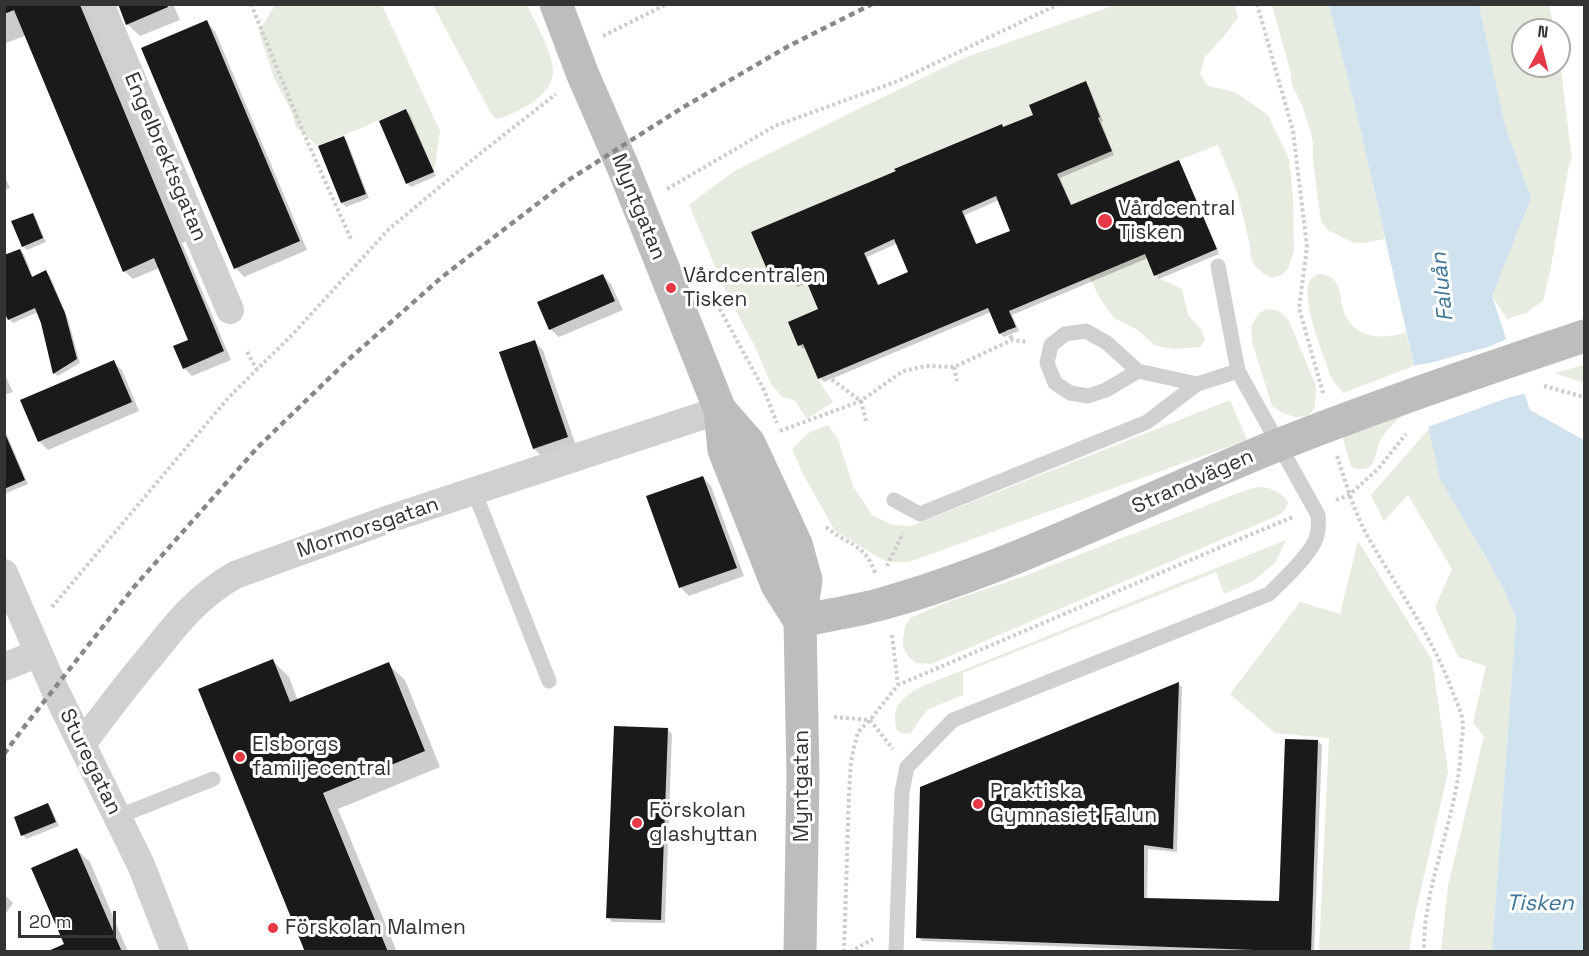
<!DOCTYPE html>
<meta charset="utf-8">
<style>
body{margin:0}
#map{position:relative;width:1589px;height:956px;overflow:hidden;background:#fff;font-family:"Space Grotesk",sans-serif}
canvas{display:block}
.frame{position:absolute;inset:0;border:6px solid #333;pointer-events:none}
.north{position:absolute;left:1511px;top:18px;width:60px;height:60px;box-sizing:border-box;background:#fff;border:2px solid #adadad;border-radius:50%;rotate:7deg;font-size:16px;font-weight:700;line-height:24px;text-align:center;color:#333}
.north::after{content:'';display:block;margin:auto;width:21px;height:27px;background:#e63946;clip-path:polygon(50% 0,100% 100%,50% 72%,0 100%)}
.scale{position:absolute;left:18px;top:911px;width:98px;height:27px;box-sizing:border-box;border:3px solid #333;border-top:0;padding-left:8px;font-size:18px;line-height:21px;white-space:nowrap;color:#333;-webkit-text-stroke:4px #fff;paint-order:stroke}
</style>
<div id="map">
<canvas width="1589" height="956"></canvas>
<div class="frame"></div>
<div class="north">N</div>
<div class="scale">20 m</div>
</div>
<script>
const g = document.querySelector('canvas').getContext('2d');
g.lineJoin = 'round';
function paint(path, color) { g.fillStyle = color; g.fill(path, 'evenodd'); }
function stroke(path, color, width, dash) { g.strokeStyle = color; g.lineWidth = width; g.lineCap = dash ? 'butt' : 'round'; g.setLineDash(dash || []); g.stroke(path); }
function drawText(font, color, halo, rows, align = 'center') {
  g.font = font + ' "Space Grotesk",sans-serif'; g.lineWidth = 6; g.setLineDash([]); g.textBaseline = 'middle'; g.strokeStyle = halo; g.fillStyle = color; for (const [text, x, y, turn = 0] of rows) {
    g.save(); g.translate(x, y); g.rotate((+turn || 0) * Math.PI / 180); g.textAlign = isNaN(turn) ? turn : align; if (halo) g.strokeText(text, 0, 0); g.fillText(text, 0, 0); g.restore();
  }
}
paint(new Path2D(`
 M275,5h107l58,126 -6,41 -28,-63 -88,37 -22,-19 -5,-17 -17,-32 -15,-46z
 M433,5h94c9,20 24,43 26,65 1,15 -12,27 -23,34 -13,7 -20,12 -34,15l-6,-7z
 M1115,5h120l3,13 -14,18 -19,21 -5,17 8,12 27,6 33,23 21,44 4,38 1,53 -5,17 -7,8 -10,3 -8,-4 -9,-8 -4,-8 -1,-13 -13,-53 -19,-47 -39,15 -108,45 -14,-31 41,-56 2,-1 -14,-35 -57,23 4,10 -30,12 -2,-3 -106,44 1,3 -110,96 7,16 12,-5 13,31 -30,13 10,23 5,-1 15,35 15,23 -26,17 -13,-19 -12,-3 -11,-13 -16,-37 -28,-53 -38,-89 44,-33 107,-54 124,-60z
 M1272,5h57l28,110 28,124 -22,4 -11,-1 -23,-11 -8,-10 -8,-59v-19l-2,-11 -8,-24 -11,-23 -1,-11z
 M1479,5h70l5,25h-31v36h36v-13l13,107 -3,5 -19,107 -7,29 -17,12 -19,6 -15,-23 39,-98 -26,-73z
 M1145,254l9,22 28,13 6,26 13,14 4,10 -5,8 -26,2 -18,-3 -20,-17 -22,-11 -13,-18 -12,-23z
 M1319,274c22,1 20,19 24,35 9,29 39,32 63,23l8,34 -71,27 -11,-14 -3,-7c-7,-22 -27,-68 -20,-89 2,-5 5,-7 10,-9z
 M1268,309c10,0 15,4 21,12l27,65 -1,21 -7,9 -12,1 -12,-3 -12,-8 -20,-64 -1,-16 8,-13z
 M1584,365v18l-30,-10z
 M1230,400l17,40 -338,122h-22l-52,-31 -32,-57 -11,-25 16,-16 20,-8 10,14 15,47 19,29 20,10 19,1z
 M1404,414c-8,7 -18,16 -23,25 -8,16 -3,37 -30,28l-9,-32z
 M1429,429l11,50 64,110 12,30 -24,332h-51l7,-65 36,-150 -11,-13 13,-57 -28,-9 -23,-50 17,-38 -44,-74 -24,26 -13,-26z
 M1260,487c13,1 20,5 28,15l-2,7 -7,6 -348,149 -15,-1 -8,-7 -5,-10v-8l2,-11 5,-9 35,-15 79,-27 225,-87z
 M1286,540l-11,23 -22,18 -29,13 -8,-22 -253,101v22l-34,14 -6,6 -12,18 -7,1 -7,-3c-7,-24 5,-35 26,-45z
 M1358,541l74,119 16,112 -33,143 -6,36h-90l10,-213 -54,-5 -45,-39 70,-92 40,12z`), '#e6ecdf');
paint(new Path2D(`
 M1329,5h150l26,120 26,73 -39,98 38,114 54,30v511h-92l24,-332 -12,-30 -64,-110 -83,-364z`), '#cfe2ee');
paint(new Path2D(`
 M1509,338l18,55 -17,4 -85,31 -14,-62 19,-3 58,-16z`), '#fff');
paint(new Path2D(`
 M4,4h88l97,236 -7,3 49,117 -39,16 -8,-8 6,-28 -31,-72 -26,11 -9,-8 -98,-236 -22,9z
 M119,4h54l7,16 -40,16 -13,-12z
 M206,22l9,9 92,219 -63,27 -8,-9z
 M1085,83l4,4 14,34 -2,1 13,33 -54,23 12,28 106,-44 4,4 37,88 -60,25 -4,-4 -7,-17 -136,57 7,16 -15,6 -4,-3 -9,-22 -167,70 -4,-4 -14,-31 -3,2 -4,-4 21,-35 -12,-28 -10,5 -4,-4 -5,-12 -15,6 -4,-4 234,-144 31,-13zM999,200l13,31 -35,14 -12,-30zM898,243l12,29 -31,14 -12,-29z
 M406,111l4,4 26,61 -25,11 -4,-4 -26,-61z
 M343,138l4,3 22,57 -23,9 -4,-4z
 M4,175l6,13 -6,2z
 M32,214l4,4 10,24 -19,8 -4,-4z
 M20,250l4,4 9,24 13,-6 4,4 18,43 12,44 -22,13 -4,-3 -16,-61 -25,11 -4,-4z
 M603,276l8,8 12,26 -64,27 -9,-8z
 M534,341l9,9 33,96 -33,11 -9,-8 -33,-96z
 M113,362l9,8 17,41 -91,39 -9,-9z
 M4,373l9,19 -9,3z
 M4,428l24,56 -24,10z
 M703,477l8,9 33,90 -55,20 -9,-9z
 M273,661l16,16 9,24 90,-37 17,16 35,87 -102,42 59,143h-90z
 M1178,684l4,3 -5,165 -29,-3 -1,51 134,3 37,-162 4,4 -8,207h-113l-279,-11 -4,-4z
 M668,730l4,4 -7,189 -53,-1 -4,-4z
 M47,805l4,3 8,18 -33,13 -3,-4z
 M77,850l13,12 38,90h-78l16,-7z
 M4,894l9,9 -9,13z`), '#0003');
paint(new Path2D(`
 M118,4h49l1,3 -42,18z
 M4,5h76l144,346 -41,18 -10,-23 15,-6 -34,-82 -31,14 -109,-262 -10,4z
 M207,20l93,221 -66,28 -93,-221z
 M1086,81l14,36 -2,1 14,33 -55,23 14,31 108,-45 38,89 -63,27 -9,-22 -136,57 7,16 -17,7 -11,-26 -170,71 -15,-35 -5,2 -10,-24 30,-13 -13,-31 -12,6 -7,-17 -17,7 -18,-42 145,-61 -2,-2 108,-45 1,3 30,-12 -4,-10zM996,196l14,35 -34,13 -14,-33zM894,239l14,33 -30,13 -14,-32z
 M406,109l28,63 -28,12 -27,-63z
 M344,136l22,58 -25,9 -23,-57z
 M33,213l10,25 -21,9 -11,-26z
 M20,249l12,28 14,-7 19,43 12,46 -24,15 -12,-51 -6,-15 -27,12 -4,-8v-57z
 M603,274l12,27 -66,29 -12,-28z
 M535,340l33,97 -35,12 -34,-97z
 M114,360l18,42 -94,40 -18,-42z
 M4,431l21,49 -21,9z
 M703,476l34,92 -58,20 -33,-92z
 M273,659l17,43 99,-40 36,89 -102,42 65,159h-83l-107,-263z
 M1179,682l-6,167 -29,-4v53l135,3 6,-162 33,1 -7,212 -395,-14 4,-151z
 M614,726l54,2 -7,192 -55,-2z
 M48,803l8,19 -35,14 -7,-19z
 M77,848l45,104h-76l18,-8 -33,-76z`), '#1a1a1a');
stroke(new Path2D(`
 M251,4l53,130 47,105
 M1257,4l36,127 14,116 -8,61 24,85
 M603,36l64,-32
 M667,189l108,-63 123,-45 161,-77
 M711,293l53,97 13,33
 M1008,330l4,10
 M247,352l10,18
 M954,367l3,14
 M827,376l34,25 5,20
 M1544,386l40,11
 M780,431l81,-30 42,-30 23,-5 28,1 58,-27 16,2
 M1337,456c9,27 17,56 31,81 29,51 65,100 85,156 3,8 8,17 9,25 2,9 0,19 -1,28 -2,70 -38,135 -37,206
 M1336,500l13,-5 29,-26 28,-35
 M826,527c21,18 39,16 49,46
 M887,566l16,-33
 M52,607l177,-210 62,-61 98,-107 83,-69 84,-66
 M892,635l6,50
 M834,717l36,3 23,29
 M844,952l5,-159 2,-31 4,-19 3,-11 12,-12 28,-35 337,-144 58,-24
 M850,952l23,-13`), '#cdcdcd', 4, [3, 3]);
stroke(new Path2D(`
 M1218,266l20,105
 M474,491l75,190
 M894,500l26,14 227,-92 50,-38
 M117,817l96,-38
 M896,952l6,-160 5,-25 46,-47 316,-126c14,-14 36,-34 45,-51 5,-9 5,-18 4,-28l-80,-144 -41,13 -59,-13 -31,-28 -21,-12 -21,3 -14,11 -4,18 8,20 15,10 18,3 18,-6 32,-19`), '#d0d0d0', 15);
stroke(new Path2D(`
 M100,4l130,306
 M4,573l50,115 87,177 34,87
 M4,667l35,-14
 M82,744c22,-29 44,-59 68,-87 27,-34 47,-60 85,-82l154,-56 331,-109`), '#d0d0d0', 28);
stroke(new Path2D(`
 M556,4l27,71 40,92 97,243 4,40 53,135 23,36
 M720,410l29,33 47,101 10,36 -6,41 3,155 -3,176
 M800,621c28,-6 57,-10 85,-18 133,-38 256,-102 383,-154 104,-42 210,-77 316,-113`), '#bdbdbd', 33);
stroke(new Path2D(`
 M4,754l17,-23 113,-144 124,-140 90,-87 94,-83 125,-96 115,-73 105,-61 85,-43`), '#888', 4.5, [6, 4.5]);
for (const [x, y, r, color] of [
 [1105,221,8,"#e63946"],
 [671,288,6,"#e63946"],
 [240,757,6,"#e63946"],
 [978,804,6,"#e63946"],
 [637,823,6,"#e63946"],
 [273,928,6,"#e63946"]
]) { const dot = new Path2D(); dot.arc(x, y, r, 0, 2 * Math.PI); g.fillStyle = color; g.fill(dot); stroke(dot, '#fff', 2); }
drawText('21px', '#333', '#fff', [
 ["Engelbrektsgatan",165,157,67],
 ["Myntgatan",638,207,68],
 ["Strandvägen",1193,482,-24],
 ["Mormorsgatan",368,528,-19],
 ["Sturegatan",90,762,64],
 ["Myntgatan",802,786,-90]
]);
drawText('21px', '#333', '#fff', [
 ["Vårdcentral",1118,209],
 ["Tisken",1118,233],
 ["Vårdcentralen",683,276],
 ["Tisken",683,300],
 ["Elsborgs",252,745],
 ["familjecentral",252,769],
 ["Praktiska",990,792],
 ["Gymnasiet Falun",990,816],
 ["Förskolan",649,811],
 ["glashyttan",649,835],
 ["Förskolan Malmen",285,928]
], 'left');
drawText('italic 22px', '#3f7597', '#fff', [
 ["Faluån",1443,287,-96],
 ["Tisken",1540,904]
]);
</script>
